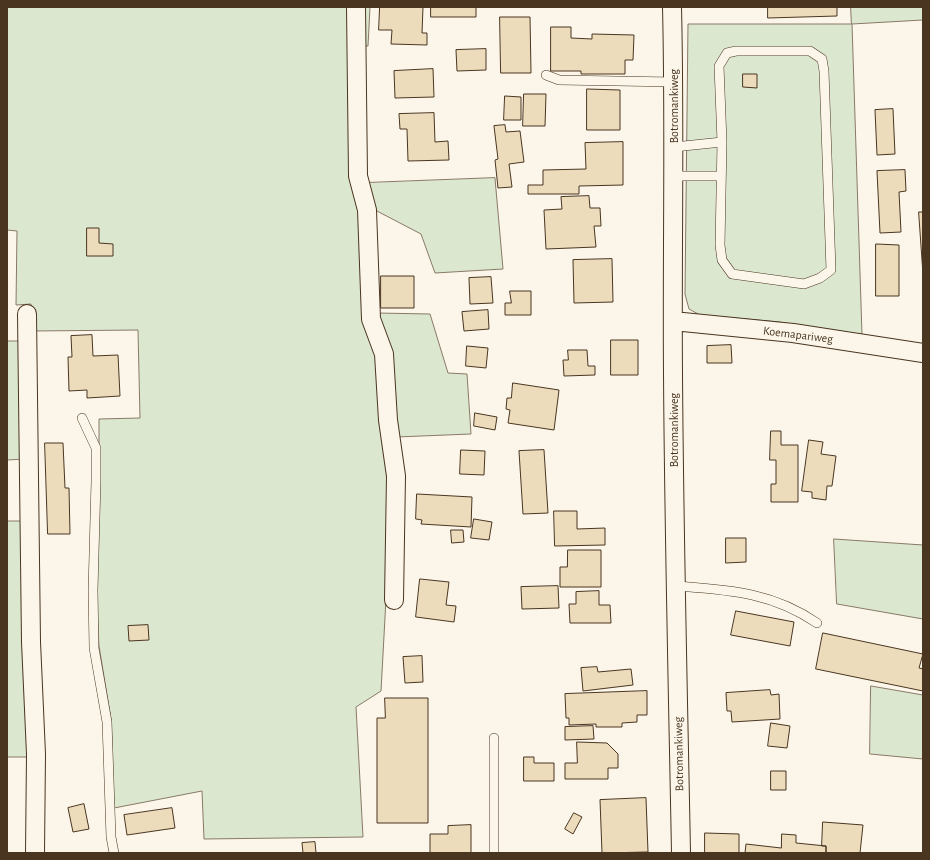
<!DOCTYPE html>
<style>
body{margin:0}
#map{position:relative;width:930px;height:860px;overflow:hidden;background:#fbf6e9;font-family:"Alegreya Sans",sans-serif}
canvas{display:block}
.frame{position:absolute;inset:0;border:8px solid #4a3520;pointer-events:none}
</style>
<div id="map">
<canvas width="930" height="860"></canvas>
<div class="frame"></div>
</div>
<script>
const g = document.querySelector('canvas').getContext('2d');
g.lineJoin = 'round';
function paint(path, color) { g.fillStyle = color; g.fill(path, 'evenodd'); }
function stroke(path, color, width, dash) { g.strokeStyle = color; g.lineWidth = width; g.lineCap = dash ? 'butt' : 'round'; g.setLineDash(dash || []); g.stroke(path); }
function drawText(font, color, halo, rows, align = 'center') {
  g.font = font + ' "Alegreya Sans",sans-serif'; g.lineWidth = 3; g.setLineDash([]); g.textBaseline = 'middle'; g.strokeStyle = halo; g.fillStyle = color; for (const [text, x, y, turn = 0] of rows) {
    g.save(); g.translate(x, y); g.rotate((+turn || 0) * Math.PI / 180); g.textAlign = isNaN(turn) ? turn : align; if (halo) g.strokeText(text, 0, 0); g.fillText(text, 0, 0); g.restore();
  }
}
const green = new Path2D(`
 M7,7h343l11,202 19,147 11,124 -5,119 -5,92 -25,16 7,130 -159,2 -2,-48 -88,17 -3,-89 -12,-73 -3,-54 3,-84v-89l41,-1 -2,-88 -106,1 -1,-27 -15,1 1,-74 -10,-1z
 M359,7h11l-2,39h-9z
 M851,7h72v13l-71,4 10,311 -25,-2 -57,-11 -80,-7 -11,-6 -4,-15 3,-270h163z
 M495,178l8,91 -68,4 -14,-39 -46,-24 -11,-27z
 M376,313l54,1 18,59 19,1 4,60 -75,3z
 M7,341h15l3,118 -18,1z
 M7,521h18l6,236h-24z
 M834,539l89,6v74l-86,-15z
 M871,686l52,9v64l-53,-5z`);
paint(green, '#dce7d0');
stroke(green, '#887966', 1);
const building = new Path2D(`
 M380,7h43l-1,26h5v12l-36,-1 1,-14h-13z
 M431,7h45v10h-45z
 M768,7h69v9l-69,2z
 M500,17h30l1,56h-30z
 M551,27h20v11l21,1v-5l42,1 -1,25h-8v14h-44v-3h-30z
 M486,49v21l-29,1 -1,-21z
 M433,69l1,28 -39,1 -1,-27z
 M743,74h14v14l-14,-1z
 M587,89l33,1v40h-33z
 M524,94h22l-1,32h-22z
 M505,96l16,1v23h-17z
 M893,109l2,45 -18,1 -2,-45z
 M434,113l1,29 13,-1 1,19 -41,1 -1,-32h-7l-1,-15z
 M505,125l1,7 14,-1 4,31 -15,2 3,23 -14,1 -3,-28 3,-1 -4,-33z
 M623,142v43l-44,1v8h-51v-9h15v-15l43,-1 -1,-26z
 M905,170l1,21 -7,1 2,40 -21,1 -3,-62z
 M589,196l1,12h10l1,18h-7l2,21 -50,2 -2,-39 18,-1 -1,-12z
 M919,212h4v62z
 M87,228h12v15l14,1v12h-26z
 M876,244l23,1v51h-23z
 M612,259l1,43 -39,1 -1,-43z
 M381,276h33v32h-33z
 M491,277l2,26 -23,1 -1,-26z
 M510,291h21v24h-26v-12h6z
 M488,310l1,19 -25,2 -2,-19z
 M92,335l1,21 25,-1 2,41 -33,2v-8l-18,1 -1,-34h4l-1,-21z
 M611,340h27v35h-27z
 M731,345l1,18h-25v-17z
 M467,346l21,2 -2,20 -20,-2z
 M568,350h19l1,16h7v9l-31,1 -1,-16h5z
 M513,383l46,7 -5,40 -46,-7 2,-13 -4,-1 1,-11h4z
 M475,413l22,4 -2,13 -21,-4z
 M771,431h10v14h17v57h-27v-18h5v-24h-6z
 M809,440l14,2 -2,12 15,2 -4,30h-5l-1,14 -14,-2v-6l-10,-1z
 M45,443h18l2,45h4l1,46h-22z
 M461,450l24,1 -1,24 -24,-1z
 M544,450l4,63 -25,1 -4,-63z
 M417,494l55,3 -1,30 -50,-3 1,-4 -6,-1z
 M554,511h23v18l28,-1v17l-50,1z
 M474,519l18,3 -3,18 -18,-2z
 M451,530h12l1,12 -12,1z
 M726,538h20v24l-20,1z
 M568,550h33v37h-41v-20h7z
 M420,579l29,3 -3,23 10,1 -2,16 -38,-5z
 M558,586l1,22 -37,1 -1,-22z
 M599,591v14h11l1,18h-41l-1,-19h7v-12z
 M736,611l58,11 -4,24 -59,-11z
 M148,625l1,15 -20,1 -1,-15z
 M823,633l100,21 -4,14 4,1v22l-107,-22z
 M422,656l1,26 -18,1 -2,-26z
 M597,667l1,5 33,-3 2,16 -50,6 -2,-23z
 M770,690l1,5 8,-1 1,25 -48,3 -1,-11h-4l-1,-18z
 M647,691v24h-10v7l-15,1v4h-26v-3l-27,1v-7h-3l-1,-24z
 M385,698h43v125h-51v-105h8z
 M771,723l19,3 -3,22 -19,-2z
 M593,726l1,13 -29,1v-13z
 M577,742l30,1 11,11v14h-10v11h-43v-16h12z
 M524,757h10v6h20v18h-30z
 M771,771h15v19h-15z
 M646,798l2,54 -46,1 -2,-53z
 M84,804l5,25 -16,3 -5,-24z
 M172,808l3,20 -48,7 -3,-20z
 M574,813l8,4 -9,17 -8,-5z
 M823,822l40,3 -3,28h-34v-7h-4z
 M471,825v28h-41v-19h18v-8z
 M705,833l34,1v19h-34z
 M782,834l14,1v8l30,3v7h-81l1,-9 35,4z
 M315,842l1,11h-13l-1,-10z`);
paint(building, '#ecdcbc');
stroke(building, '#4a3520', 1);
const service = new Path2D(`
 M736,51h74l12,8 2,12 7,199 -11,8 -16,6 -72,-10 -10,-14 -2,-15 2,-103 -3,-76 8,-13z
 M546,75l13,5 115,2
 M674,147l48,-5
 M674,176h47
 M82,418l14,30v33l-3,109 1,58 13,74 4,115 3,16
 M677,586c52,4 95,6 140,37
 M494,738v115`);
const minor = new Path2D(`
 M356,7l2,169 9,34 4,109 13,35 4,66 8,56 -2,124
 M672,7c3,122 0,244 1,366 1,160 5,320 8,480
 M27,314l4,328 5,112 -1,99
 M673,321l120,12 130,20`);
stroke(service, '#4a3520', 10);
stroke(minor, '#4a3520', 20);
stroke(service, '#fbf6e9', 9);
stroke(minor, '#fbf6e9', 18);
drawText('12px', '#4a3520', '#fbf6e9', [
 ["Botromankiweg",674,106,-90],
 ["Koemapariweg",798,335,7],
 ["Botromankiweg",674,430,-90],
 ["Botromankiweg",679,754,-91]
]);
</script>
